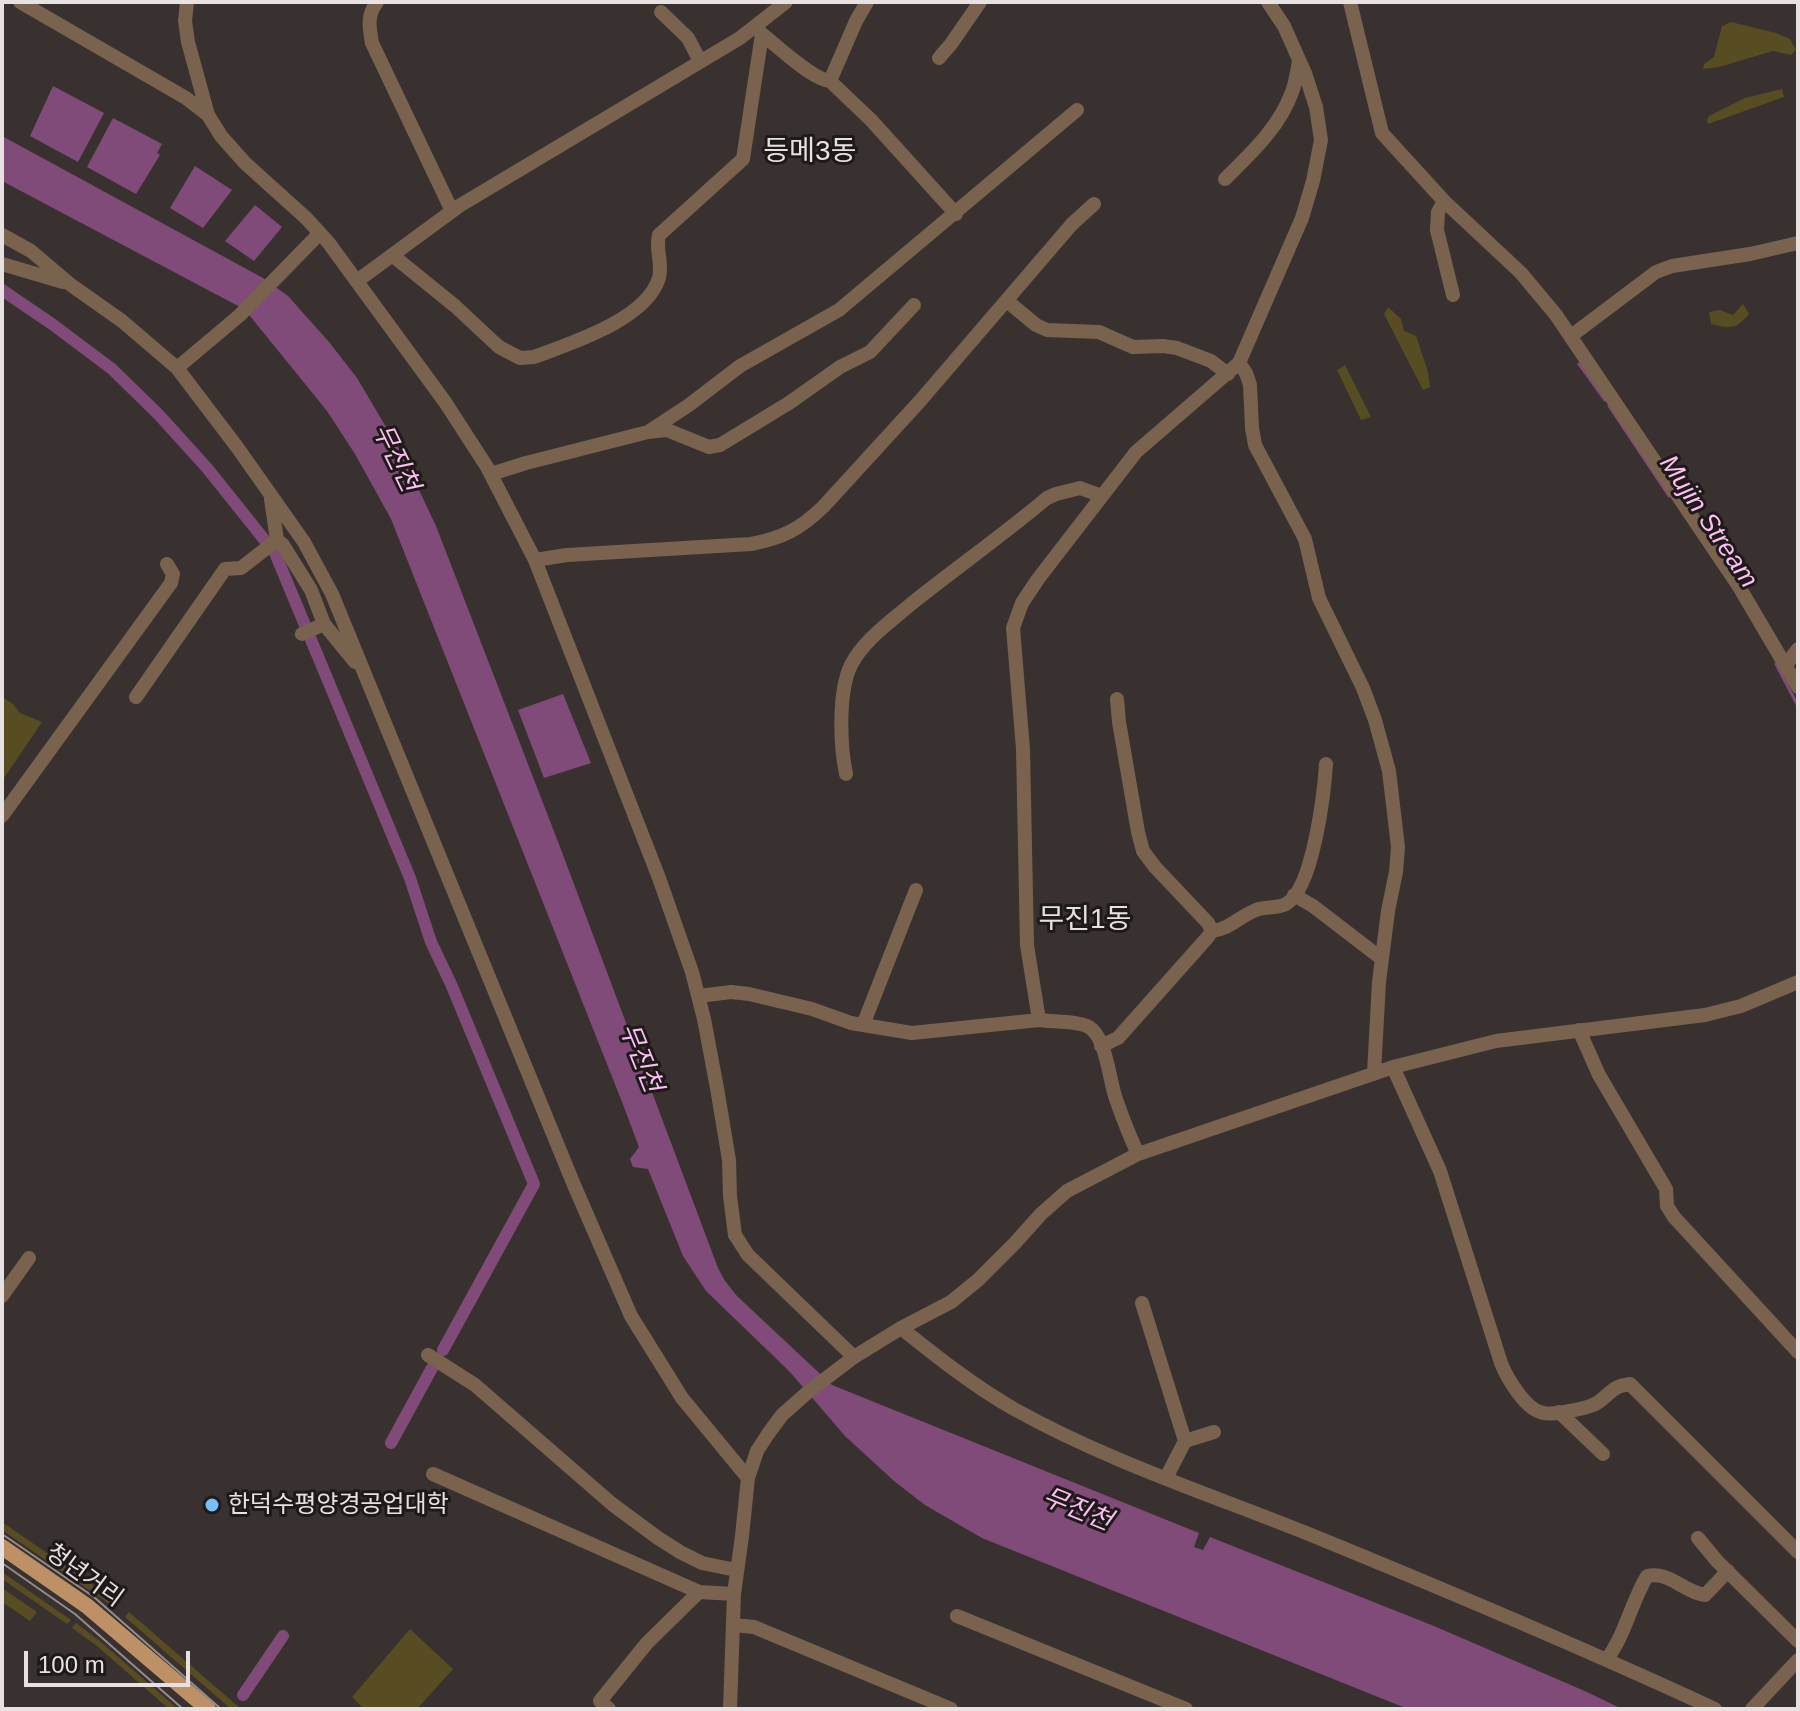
<!DOCTYPE html>
<meta charset="utf-8">
<style>
body{margin:0}
#map{position:relative;width:1800px;height:1711px;overflow:hidden;background:#39312f;font-family:Arial,sans-serif}
canvas{display:block}
.frame{position:absolute;inset:0;border:4px solid #e7e2e1;pointer-events:none}
.scale{position:absolute;left:24px;top:1651px;width:166px;height:36px;box-sizing:border-box;border:4px solid #e7e2e1;border-top:0;padding-left:10px;font-size:24px;line-height:28px;white-space:nowrap;color:#e7e2e1;-webkit-text-stroke:6px #1d1a19;paint-order:stroke}
</style>
<div id="map">
<canvas width="1800" height="1711"></canvas>
<div class="frame"></div>
<div class="scale">100 m</div>
</div>
<script>
const g = document.querySelector('canvas').getContext('2d');
g.lineJoin = 'round';
function paint(path, color) { g.fillStyle = color; g.fill(path, 'evenodd'); }
function stroke(path, color, width, dash) { g.strokeStyle = color; g.lineWidth = width; g.lineCap = dash ? 'butt' : 'round'; g.setLineDash(dash || []); g.stroke(path); }
function drawText(font, color, halo, rows, align = 'center') {
  g.font = font + ' Arial,"Noto Sans KR",sans-serif'; g.lineWidth = 6; g.setLineDash([]); g.textBaseline = 'middle'; g.strokeStyle = halo; g.fillStyle = color; for (const [text, x, y, turn = 0] of rows) {
    g.save(); g.translate(x, y); g.rotate((+turn || 0) * Math.PI / 180); g.textAlign = isNaN(turn) ? turn : align; if (halo) g.strokeText(text, 0, 0); g.fillText(text, 0, 0); g.restore();
  }
}
paint(new Path2D(`
 M1731,22l45,11 14,6 6,11 -5,5 -18,-4 -54,16 -16,2 1,-5 10,-7 8,-31z
 M1782,89l2,8 -76,27 -1,-4 2,-4 36,-18z
 M1743,304l6,10c-12,15 -19,15 -38,10l-2,-12 11,-2 13,5z
 M1388,307l13,12 3,12 12,5 12,36 2,15 -7,3 -39,-76z
 M1345,365l26,52 -10,3 -24,-50z
 M2,697l11,7 7,9 22,9 -40,59z
 M2,1522l116,80 -4,5 -112,-77z
 M2,1572l69,48 -4,4 -65,-45z
 M2,1588l35,24 -7,9 -28,-19z
 M129,1612l112,97h-10l-106,-92z
 M76,1623l25,19 77,67h-9l-72,-63 -25,-18z
 M410,1629l43,40 -36,40h-53l-12,-12z`), '#584c22');
paint(new Path2D(`
 M53,86l51,27 -26,49 -48,-26z
 M113,118l49,26 -5,9 3,2 -24,39 -49,-27z
 M2,136l261,142 25,18 41,46 28,36 45,76 34,72 124,321 158,421 7,13 12,15 95,89 367,148 -5,14 9,3 7,-13 224,89 153,66 35,17h-214l-426,-171 -57,-33 -31,-24 -49,-45 -55,-64 -84,-81 -23,-35 -35,-87 -15,-2 -3,-8 9,-12 -15,-40 -233,-588 -36,-65 -28,-43 -77,-95 -10,-9 -238,-126z
 M195,166l37,24 -29,38 -33,-20z
 M255,205l27,22 -28,34 -29,-20z
 M563,694l28,69 -47,15 -26,-68z`), '#804b78');
stroke(new Path2D(`
 M1579,364l26,36
 M1609,406l60,90
 M1776,664l22,42`), '#804b78', 3);
stroke(new Path2D(`
 M2,290l50,34 60,45 47,46 48,53 68,85 135,325 21,64 20,42 83,200 -91,166
 M391,1443l41,-75
 M243,1695l40,-59`), '#804b78', 12);
stroke(new Path2D(`
 M20,2l166,96 22,17
 M187,2l-2,19 3,21 20,73 13,21 24,27 61,55 22,24 117,160 42,65 48,93 124,318 33,94 12,47 13,69 12,72 1,36 5,39 13,20 106,102
 M377,2c-10,13 -8,25 -5,41l80,168
 M1350,2l32,131 62,68 77,72 35,42 182,270 60,102
 M661,12l27,26 12,23
 M762,34c15,12 51,46 68,47l26,-60 11,-19
 M939,58l12,-14 29,-42
 M830,81l41,39 85,94
 M1225,179c26,-26 54,-51 67,-87 4,-10 5,-21 7,-31
 M1444,201l-6,11 -1,18 16,65
 M2,235l29,16 40,34 51,36 55,47 60,79 67,95 28,52 242,591 57,131 51,82 66,80 -6,58 -8,58 -4,115
 M392,255l63,51 44,41 21,11 14,-1c37,-14 112,-37 125,-79 4,-15 -4,-29 0,-43l84,-76 19,-125 -7,-7
 M2,264l61,18
 M357,281l102,-75 281,-168 46,-36
 M1007,301l29,24 11,5 52,2 34,15 30,-1 14,2 34,13 17,13
 M1571,336l85,-64 16,-6 78,-12 48,-11
 M1239,363l7,10 4,12 2,43 3,17 50,94 14,59 44,90 12,32 14,51 9,76 -2,25 -8,39 -9,71 -5,91
 M177,368l63,-53 80,-82
 M648,432l41,-27 51,-39 99,-56 238,-200
 M491,474l35,-11 122,-31 19,-2 42,17 11,-2 69,-42 51,-36 30,-15 44,-47
 M271,499l6,41 6,5 28,45 13,34 31,38
 M535,560l32,-5 184,-11c32,-6 49,-15 72,-37l97,-106 152,-177 22,-20
 M302,634l22,-10
 M1786,665l12,-16
 M136,697l89,-128 16,-1 36,-28
 M846,774c-6,-29 -8,-82 5,-109 13,-25 39,-43 60,-61 45,-36 92,-69 136,-106l9,-4 24,-6 22,8
 M2,816l169,-233 2,-9 -6,-10
 M1294,895l19,11 69,53
 M1212,931c18,-2 28,-15 44,-21 9,-4 20,-1 30,-6 27,-15 38,-110 40,-140
 M699,996l32,-4 18,2 63,15 39,14 61,10 127,-13
 M863,1025l53,-135
 M1579,1030l20,45 67,114 1,17 7,11 124,135
 M1101,1046l17,-8 89,-100 5,-7 -4,-8 -53,-56 -12,-16 -5,-19 -19,-110 -2,-23
 M1393,1067l47,104 61,192c6,15 25,48 43,50 10,2 39,-4 49,-8 9,-3 16,-14 25,-18 4,-2 8,-2 12,-3l168,168
 M1138,1154c-8,-17 -15,-35 -21,-52 -8,-20 -10,-64 -28,-75 -10,-6 -37,-5 -50,-7l-12,-75 -4,-196 -10,-121 9,-25 16,-24 98,-127 103,-89 63,-145 11,-37 8,-41 -5,-33 -11,-34 -21,-47 -16,-24
 M2,1296l27,-38
 M1142,1303l43,138 -19,37
 M901,1328c36,29 73,58 113,81 97,54 204,88 307,130 132,54 264,110 394,170
 M428,1355l47,30 137,119 46,34 22,14 22,11 34,7
 M1559,1412l44,42
 M1185,1441l29,-9
 M433,1474l266,118 35,2
 M748,1478l9,-27 11,-17 14,-19 26,-23 46,-35 47,-29 50,-26 27,-22 37,-37 26,-29 26,-23 71,-37 255,-87 103,-26 209,-26 36,-9 57,-24
 M1698,1538l19,23 81,80
 M957,1616l229,93
 M733,1625l21,2 197,82
 M1607,1659c18,-24 24,-56 40,-83 23,-5 36,16 58,19l23,-24
 M609,1709l-9,-8 47,-58 52,-51
 M1752,1709l46,-49`), '#79634e', 14);
stroke(new Path2D(`
 M2,1547l85,59 121,103`), '#be9066', 16);
stroke(new Path2D(`
 M2,1534l92,63 127,112
 M2,1563l73,51 108,95`), '#938c8b', 2);
for (const [x, y, r, color] of [
 [212,1505,8,"#76c0f7"]
]) { const dot = new Path2D(); dot.arc(x, y, r, 0, 2 * Math.PI); g.fillStyle = color; g.fill(dot); stroke(dot, '#1d1a19', 3); }
drawText('24px', '#e7e2e1', '#1d1a19', [
 ["한덕수평양경공업대학",228,1505]
], 'left');
drawText('24px', '#e7e2e1', '#1d1a19', [
 ["청년거리",84,1576,36]
]);
drawText('italic 26px', '#febef3', '#1d1a19', [
 ["무진천",395,458,64],
 ["Mujin Stream",1708,522,56],
 ["무진천",640,1058,68],
 ["무진천",1077,1510,22]
]);
drawText('28px', '#e7e2e1', '#1d1a19', [
 ["등메3동",810,152],
 ["무진1동",1085,920]
]);
</script>
